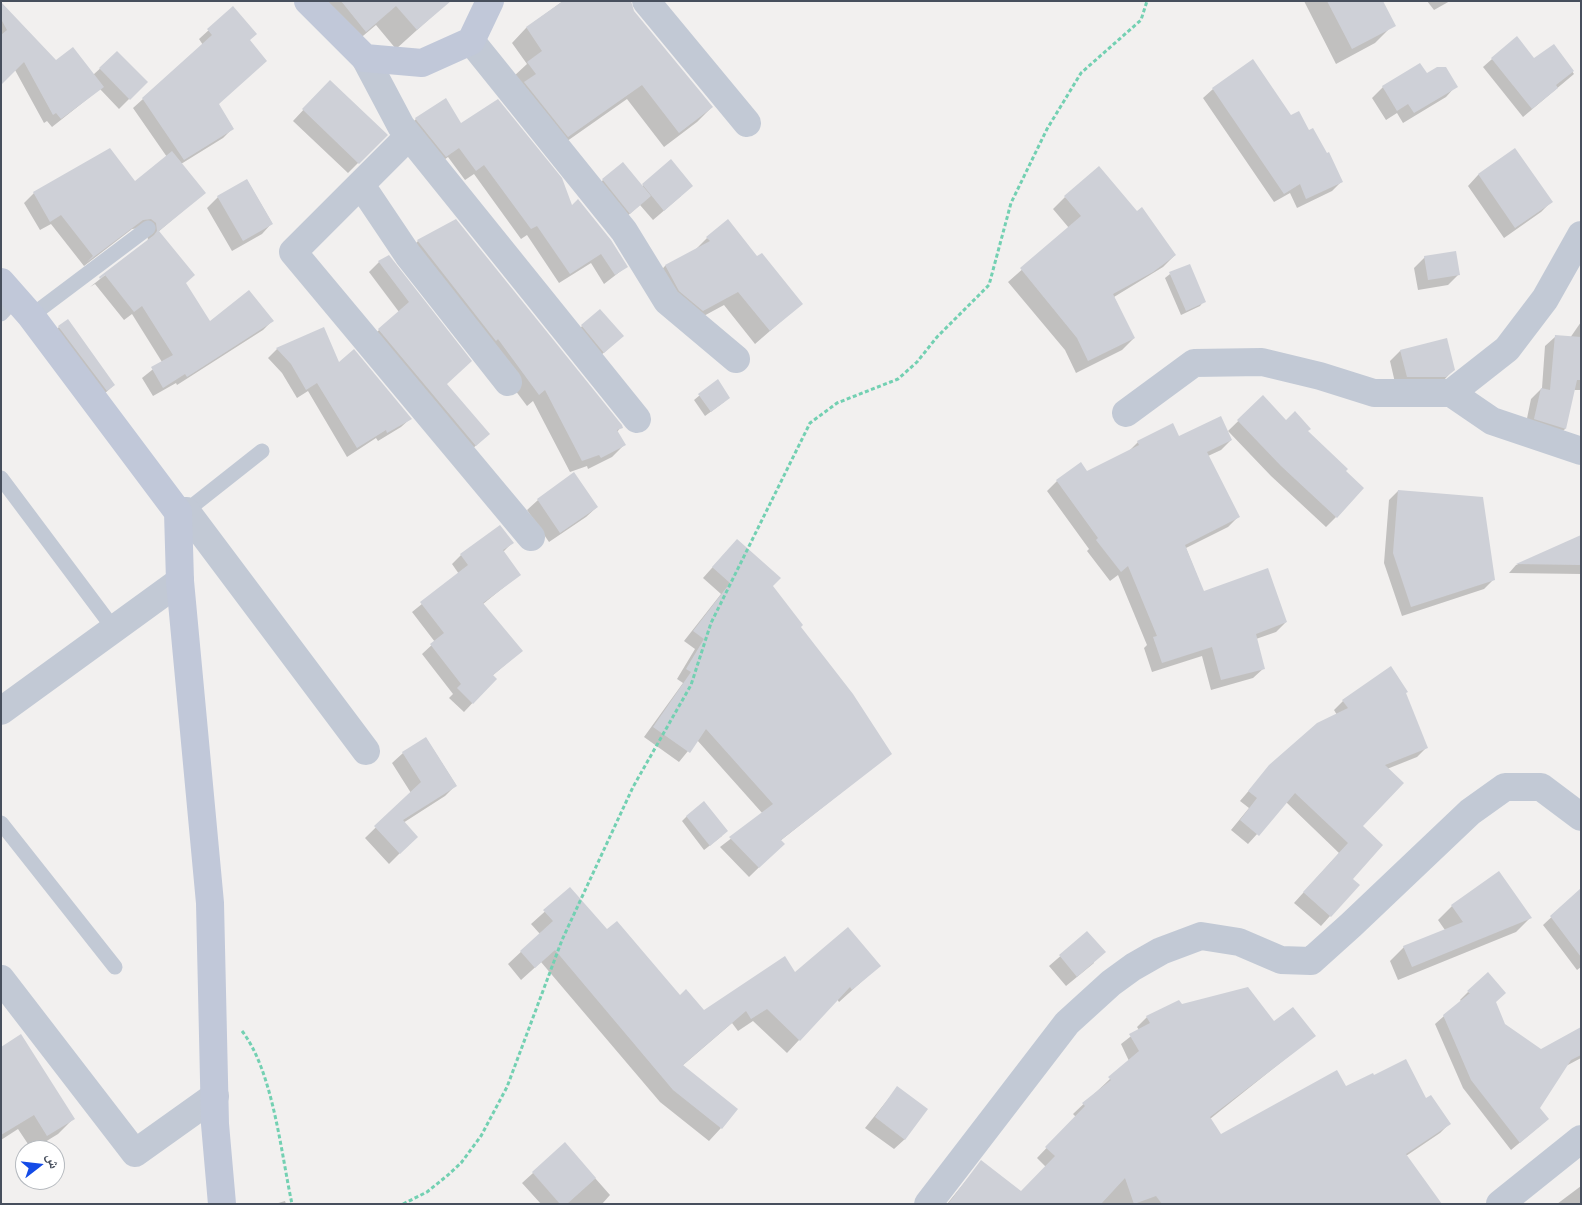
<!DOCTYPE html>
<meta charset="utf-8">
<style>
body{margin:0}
#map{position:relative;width:1582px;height:1205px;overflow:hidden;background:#f2f0ef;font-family:Jost,"Noto Naskh Arabic",sans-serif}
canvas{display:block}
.frame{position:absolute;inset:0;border:2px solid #474f5d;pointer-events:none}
.north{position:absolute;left:15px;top:1140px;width:50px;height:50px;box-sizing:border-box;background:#fff;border:1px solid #b5b9be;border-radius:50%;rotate:74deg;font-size:14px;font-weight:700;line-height:20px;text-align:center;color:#474f5d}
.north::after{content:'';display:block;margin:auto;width:18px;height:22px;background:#144be7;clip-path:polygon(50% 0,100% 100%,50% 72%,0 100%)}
</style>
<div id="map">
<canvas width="1582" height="1205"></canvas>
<div class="frame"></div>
<div class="north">ش</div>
</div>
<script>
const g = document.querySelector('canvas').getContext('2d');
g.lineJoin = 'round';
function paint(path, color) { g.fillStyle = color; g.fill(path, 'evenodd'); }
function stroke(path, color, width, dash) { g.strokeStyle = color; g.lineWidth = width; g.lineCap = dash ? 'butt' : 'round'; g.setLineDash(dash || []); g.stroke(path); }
paint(new Path2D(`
 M303,1h145v1l-52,47 -20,-24 -31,26z
 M563,1l70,10 79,96 -15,15 -33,25 -37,-48 -74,52 -40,-74 14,-13 -15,-21 14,-15z
 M1304,1h78l9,26 -16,16 -39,21z
 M1427,1h23l-16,9z
 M1,4l54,58 38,13 24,-22 29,29 -27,27 -19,-20 -48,38 -5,-6 -3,2 -29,-53 -14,13z
 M233,8l16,32 -31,64 15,24 -10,10 -42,26 23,29 -46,39 27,52 25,39 62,-2 -9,9 -86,55 -1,-2 -23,13 -11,-18 20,-16 -30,-48 -8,6 -29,-36 -5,3 58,-46 -1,-9 -6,-4 -9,1 -48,37 -33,-42 -11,6 -16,-27 10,-10 76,-44 25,34 32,-26 -34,-49 70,-63 -4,-6z
 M1554,45l20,29 -51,43 -40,-50 9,-8 42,1z
 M1420,65l6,10 30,11 -10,11 -43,26 -6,-10 -11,7 -14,-22 11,-11z
 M1213,89l77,28 18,15 33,50 -9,9 -35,17 -7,-15 -16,9 -71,-104z
 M320,92l66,43 -38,38 -55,-52z
 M416,119l45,6 110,82 55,60 -22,17 -13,-21 -32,20 -32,-48 -6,4 -47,-65 -9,6 -17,-23 -12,9 -30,-37z
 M1515,150l36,52 -10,10 -37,26 -36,-52 10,-11z
 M671,161l10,35 -28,24 -13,-15 -21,18 -26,-33 10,-10 38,7z
 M247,180l25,43 -10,11 -30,17 -25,-43 11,-11z
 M1065,197l110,58 -12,12 -49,30 20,41 -12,12 -46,23 -11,-23 -57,-68 61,-54 -16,-19z
 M456,221l165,206 -4,5 7,13 -12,12 -24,12 -1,-3 -17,6 -37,-71 -6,5 -42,-56 -79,-97 12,-12z
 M707,238l50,20 44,46 -46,40 -31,-39 -35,19 -37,-44 13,-14 30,-16z
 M389,256l57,128 42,50 -23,22 -97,-116 31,-28 -30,-40 10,-10z
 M1425,257l33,18 -10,10 -30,5 -4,-22z
 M1170,274l34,27 -4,5 -19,9 -16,-37z
 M1581,322v68h-7l-9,39 -10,10 -30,-11 6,-29 11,-11 3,-42 10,-9 15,1z
 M582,326l36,14 -19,17 -21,-26z
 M59,327l55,58 -11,10 -55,-58z
 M324,329l15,35 71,55 -9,8 -23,14 -2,-3 -29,19 -39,-66 -11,7 -15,-25 -14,-15 9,-9z
 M1400,351l54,18 -10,11 -48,7 -6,-26z
 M717,381l7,21 -19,14 -11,-16z
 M1263,397l23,24 21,10 29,86 -10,10 -55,-51 -43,-45z
 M1179,438l52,2 -10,10 -13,6 30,61 -10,10 -42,21 18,45 82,29 -10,10 -20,7 8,29 -11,10 -42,12 -9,-34 -50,16 -8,-24 3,-3 -29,-70 -8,6 -23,-30 2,-2 -42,-58 10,-10 30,-8 41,-21 10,-10z
 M1398,491l95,89 -9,9 -82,27 -18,-53 5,-63z
 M538,500l59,7 -11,10 -37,25 -22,-32z
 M1581,537v37l-72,-1 7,-8z
 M512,543l-9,9 16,23 -36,29 29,55 -20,17 3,3 -31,33 -15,-14 4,-4 -31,-40 13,-12 -23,-30 47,-38 -7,-10 9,-9z
 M727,551l72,76 91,127 -110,87 3,3 -34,33 -29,-30 43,-33 -66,-74 -18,22 -35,-25 39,-54 -6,-4 18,-30 -11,-8 37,-47 -18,-16z
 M1404,694l23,53 -10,10 -30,12 -26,57 -31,90 -9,10 -27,-23 45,-50 -53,-51 -38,42 -17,-14 18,-22 -9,-7 30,-35 67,-51 -3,-5 9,-9z
 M426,738l30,47 -11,11 -42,27 13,14 -27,27 -24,-26 46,-45 -19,-30 11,-10z
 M687,816l35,20 -18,14 -22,-29z
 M570,889l37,42 72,65 25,16 91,-38 84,-8 -40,36 -2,-3 -50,54 -34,-32 -15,10 -6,-8 -50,43 39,62 -12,13 -49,-39 -119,-140 -20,18 -13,-16 32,-30 -9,-10z
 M1572,898l9,11v58l-4,3 -34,-45z
 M1452,906l78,12 -14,14 -118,48 -8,-19 14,-14 41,-17 -7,-10z
 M1087,933l7,30 -28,23 -17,-20z
 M1468,992l26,10 10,23 37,25 40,-22v30l-15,8 -27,42 9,11 -37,31 -48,-62 -28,-64 26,-23 -1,-1z
 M1181,1005l93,18 40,13 -104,83 11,17 125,-48 80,12 23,24 -9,9 -34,23 25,48h-484l34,-42 40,30 25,-25 -9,-9 39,-41 -3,-3 56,-53 -8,-17 18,-14 -2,-3 10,-10z
 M1,1048l72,71 -15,15 -26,16 -14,-21 -17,11z
 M897,1088l8,51 -11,10 -29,-21z
 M565,1144l45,51 -8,9h-61l-19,-21z
 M1581,1186v18h-24z
 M285,1201l1,3h-11z`), '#0003');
paint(new Path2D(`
 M341,1h110l-34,29 -21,-24 -30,26z
 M563,1h68l3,10 79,96 -34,26 -37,-48 -74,52 -44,-55 12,-8 -9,-12 15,-11 -16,-24z
 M1327,1h56l13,25 -44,23z
 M1,2l55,58 17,-13 31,40 -43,32 -5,-6 -3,2 -29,-53 -23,23v-50l6,-5 -6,-11z
 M233,6l24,28 -7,6 17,21 -48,43 15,25 -50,31 -42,-62 70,-63 -5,-6z
 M1517,36l17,22 20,-14 20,27 -18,14 2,3 -26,21 -41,-51z
 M117,51l31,31 -18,18 -31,-32z
 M1253,59l38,56 8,-4 10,19 4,-2 14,25 2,-1 14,30 -37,17 -6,-15 -16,10 -72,-106z
 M1420,63l7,10 10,-6h9l12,20 -44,26 -6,-9 -11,7 -15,-25z
 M330,80l58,55 -29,29 -57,-55z
 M446,98l15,25 37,-24 64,79 10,27 6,-6 33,41 17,27 -13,8 -14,-21 -31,20 -33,-48 -6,3 -47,-64 -8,6 -17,-23 -13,9 -29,-36 -2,-3z
 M110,148l25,33 37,-30 34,42 -47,38 36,44 -9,8 24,38 39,-31 25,31 -87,56 -2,-3 -22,14 -12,-21 22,-12 -31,-49 -8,6 -29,-37 -5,4 -1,-2 55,-42 3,-4 -1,-8 -5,-4 -8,1 -56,42 6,-6 -32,-41 -11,7 -17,-30z
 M1515,148l38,54 -38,26 -37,-54z
 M671,159l22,27 -29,25 -22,-27z
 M623,162l28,34 -21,18 -28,-35z
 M1099,166l38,45 5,-4 34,48 -23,17 -40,22 22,44 -47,23 -11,-23 -57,-70 61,-52 -17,-20z
 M247,179l26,45 -30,17 -26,-45z
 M456,219l166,206 1,3 -6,2 9,15 -25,13 -2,-3 -17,6 -37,-71 -6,5 -41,-56 -2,2 -79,-101z
 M728,219l29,37 5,-3 41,51 -33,27 -32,-39 -35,19 -24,-20 -14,-26 45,-24 -4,-4z
 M1456,251l4,24 -32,5 -4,-24z
 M389,255l83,106 -25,23 43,50 -14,12 -98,-117 31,-27 -31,-41z
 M1190,264l16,38 -20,9 -17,-39z
 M600,309l24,27 -20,17 -23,-28z
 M68,319l47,66 -8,6 -49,-65z
 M324,327l15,35 15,-13 58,70 -25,14 -1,-3 -29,18 -40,-65 -11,7 -15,-26 -15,-16z
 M1555,335l26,2v43h-4l-11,49 -32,-10 7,-31 9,2z
 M1447,338l8,32 -9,7h-39l-7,-27z
 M718,379l12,19 -19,14 -13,-18z
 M1263,395l23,25 9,-9 16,18 -3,2 40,38 -2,2 18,17 -27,30 -56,-52 -44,-46z
 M1221,416l11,24 -25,12 33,65 -55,28 19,46 64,-23 19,54 -31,12 9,35 -44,11 -9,-33 -50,16 -9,-26 4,-1 -29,-70 -7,6 -25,-32 2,-2 -42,-58 25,-18 6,9 52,-26 -2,-4 36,-18 6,13z
 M574,472l24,35 -38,26 -23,-34z
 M1398,490l85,7 12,83 -84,27 -18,-54z
 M500,525l14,18 -11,7 18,25 -38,28 40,48 -30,24 4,4 -24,25 -16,-16 4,-4 -31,-40 14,-11 -24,-31 48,-37 -8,-11z
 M1581,535v30l-65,-1z
 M737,539l44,39 -8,8 30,39 -2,2 52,67 39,60 -111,86 4,4 -26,24 -30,-31 44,-33 -67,-75 -16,24 -37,-26 38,-55 -5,-3 18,-30 -11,-8 37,-48 -18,-16z
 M1391,666l17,26 -2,1 22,55 -43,17 19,18 -41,43 20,19 -30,34 7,6 -29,32 -28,-25 45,-49 -53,-50 -36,43 -19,-16 17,-22 -9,-7 21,-26 48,-42 31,-15 -6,-8z
 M426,737l31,49 -54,34 15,17 -18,17 -26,-28 47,-44 -19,-30z
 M704,801l24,30 -18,15 -24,-30z
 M1499,871l33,47 -120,49 -9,-21 60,-24 -12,-17z
 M570,887l37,42 10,-8 63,74 6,-6 18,21 81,-54 10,16 53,-45 33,39 -29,24 -2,-3 -50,54 -33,-32 -16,10 -5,-8 -63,54 55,44 -16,20 -49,-39 -118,-140 -20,18 -15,-17 33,-30 -10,-11z
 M1581,888v69l-31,-41z
 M1087,931l19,21 -29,25 -18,-22z
 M1488,972l18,21 -10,9 9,22 36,25 40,-22v28l-10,5 -31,48 9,11 -29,24 -49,-63 -28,-65 27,-22 -3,-2z
 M1248,987l26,34 19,-14 23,29 -106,81 11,17 116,-64 9,16 27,-13 1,2 32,-16 20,39 5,-3 20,29 -45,30 36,50h-280l-6,-8 -22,8 -9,-26 -24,26h-153l33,-44 40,31 34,-35 -10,-9 40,-41 -3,-3 29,-23 -3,-3 31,-26 -10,-17 21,-11 -4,-7 33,-16 3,4z
 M21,1034l54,85 -28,17 -13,-21 -33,20v-88z
 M897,1086l31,23 -23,31 -30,-23z
 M565,1142l31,36 -29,26h-7l-28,-32z`), '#ced0d7');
stroke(new Path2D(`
 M242,1031c31,40 39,122 50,173
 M403,1204l24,-12 21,-17 13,-12 20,-27 26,-49 55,-147 71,-153 58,-102 20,-62 99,-200 27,-20 61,-24 19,-17 20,-25 52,-52 22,-82 36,-74 34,-56 60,-53 6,-19`), '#73d0b2', 3, [4, 2.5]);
stroke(new Path2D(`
 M1,314l13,-14
 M31,316l117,-88
 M1,478l113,151
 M186,511l76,-60
 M1,823l114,144`), '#c2c9d5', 15);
stroke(new Path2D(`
 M646,1l101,122
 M471,41l153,190 43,70 69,58
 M365,58l36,68 236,293
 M409,136l-116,116 238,285
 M361,185l47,70 100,127
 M1451,393l56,-44 38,-50 36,-64
 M1126,413l68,-50 68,-1 58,14 54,17h77l41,28 89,30
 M178,512l8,-1 180,240
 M1,711l179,-130
 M1,979l134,174 80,-57
 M928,1204l139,-181 44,-40 22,-16 28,-16 40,-15 38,6 42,18 30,1 40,-36 119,-113 35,-25h36l40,30
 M1500,1204l81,-65`), '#c2c9d5', 28);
stroke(new Path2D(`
 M308,1l57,57 57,5 49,-22 19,-40
 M1,282l30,34 147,196 2,69 30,322 5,221 7,80`), '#c1c8d9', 28);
</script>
